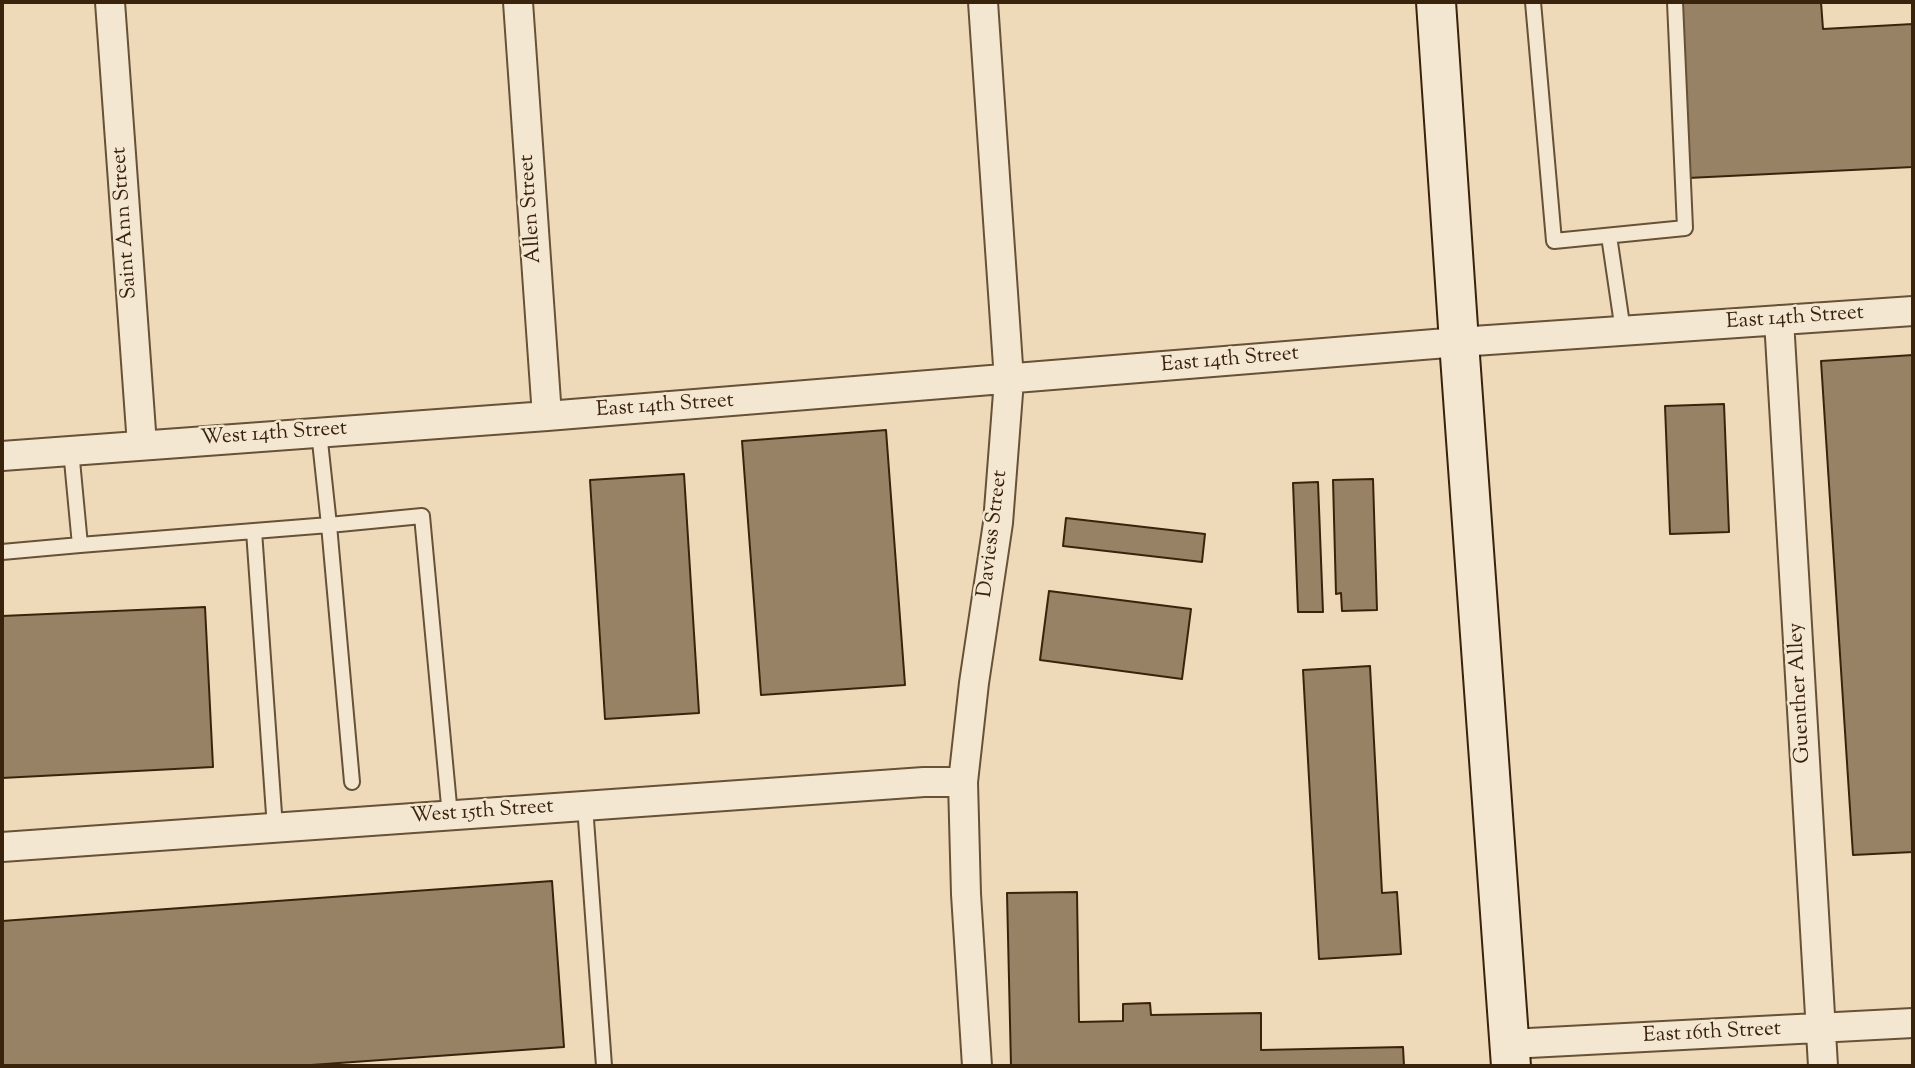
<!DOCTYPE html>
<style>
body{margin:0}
#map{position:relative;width:1915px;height:1068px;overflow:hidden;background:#eedab8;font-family:"Sorts Mill Goudy",serif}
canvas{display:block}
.frame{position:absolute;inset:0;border:4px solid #3a230c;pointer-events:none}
</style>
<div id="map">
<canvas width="1915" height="1068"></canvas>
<div class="frame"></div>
</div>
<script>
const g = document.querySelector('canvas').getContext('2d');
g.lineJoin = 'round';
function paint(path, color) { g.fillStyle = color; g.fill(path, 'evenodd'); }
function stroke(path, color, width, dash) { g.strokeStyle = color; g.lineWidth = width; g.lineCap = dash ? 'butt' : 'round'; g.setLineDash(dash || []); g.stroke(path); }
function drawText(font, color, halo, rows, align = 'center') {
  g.font = font + ' "Sorts Mill Goudy",serif'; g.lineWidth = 5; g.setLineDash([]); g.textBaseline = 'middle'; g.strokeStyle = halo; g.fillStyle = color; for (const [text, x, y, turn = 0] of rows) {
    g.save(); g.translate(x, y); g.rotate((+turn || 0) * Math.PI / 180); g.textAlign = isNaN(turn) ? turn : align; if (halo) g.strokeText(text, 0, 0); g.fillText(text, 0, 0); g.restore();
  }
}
const building = new Path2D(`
 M1679,2h142l2,27 90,-5v143l-225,11z
 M1913,355v497l-60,3 -32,-494z
 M1724,404l5,128 -59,2 -5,-128z
 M886,430l19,255 -144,10 -19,-254z
 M684,474l15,239 -94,6 -15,-239z
 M1373,479l4,131 -35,1 -1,-18 -5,1 -3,-114z
 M1318,482l5,130h-25l-5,-129z
 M1066,518l139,16 -3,28 -139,-16z
 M1049,591l142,18 -9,70 -142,-19z
 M205,607l8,160 -211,11v-162z
 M1370,666l12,227 15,-1 4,62 -82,5 -16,-289z
 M552,881l12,166 -267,19h-295v-145z
 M1077,892l2,130 44,-1v-17l27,-1 1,12 110,-2v37l142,-3 1,19h-393l-4,-173z`);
paint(building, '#988265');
stroke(building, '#3a230c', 2);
const lane = new Path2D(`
 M1533,2l21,239 131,-13 -10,-226
 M1609,236l14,95
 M319,432l10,93 93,-9 28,300
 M254,531l75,-6 23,257
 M80,545l174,-14 21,297
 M2,552l78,-7 -9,-95
 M585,806l19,260`);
const street = new Path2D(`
 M110,2l32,443
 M518,2l29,414
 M1779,320l44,746
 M2,456l545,-40 912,-74 454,-31
 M2,847l922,-65h39
 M1510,1044l403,-21
 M977,1066l-11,-172 -3,-112 11,-99 24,-160 11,-143 -26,-378`);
const secondary = new Path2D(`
 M1436,2l23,340 52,724`);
stroke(lane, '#675137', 18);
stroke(street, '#675137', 32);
stroke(secondary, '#3a230c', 42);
stroke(lane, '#f4e7d1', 14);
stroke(street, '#f4e7d1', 28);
stroke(secondary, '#f4e7d1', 38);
drawText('21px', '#3a230c', '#f4e7d1', [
 ["Allen Street",532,209,-94],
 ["Saint Ann Street",126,223,-94],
 ["East 14th Street",1795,319,-4],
 ["East 14th Street",1230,361,-5],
 ["East 14th Street",665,407,-4],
 ["West 14th Street",274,435,-4],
 ["Daviess Street",994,534,-83],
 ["Guenther Alley",1801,693,-93],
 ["West 15th Street",482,813,-4],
 ["East 16th Street",1712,1034,-3]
]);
</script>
